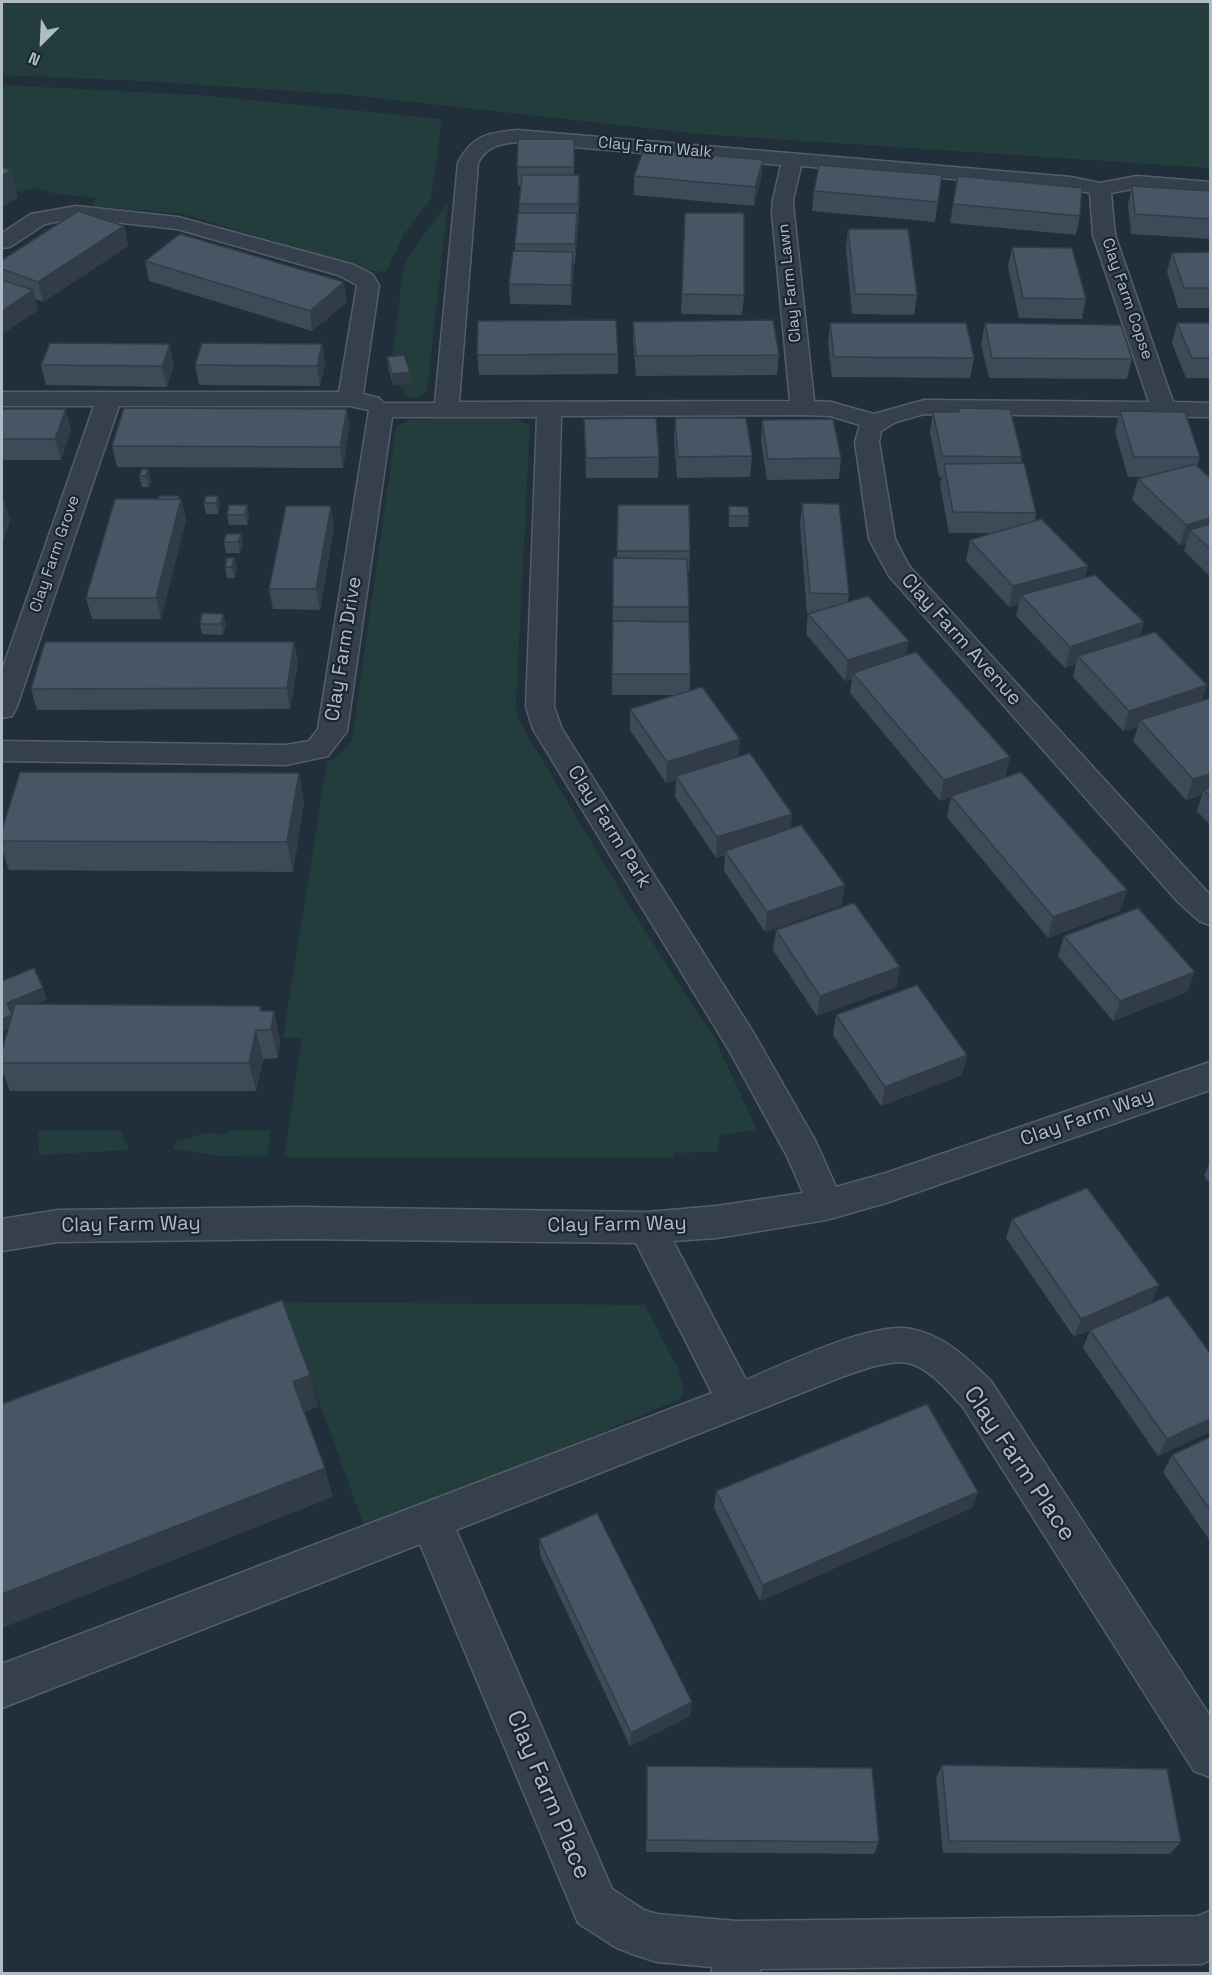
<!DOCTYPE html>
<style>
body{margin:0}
#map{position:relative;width:1212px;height:1975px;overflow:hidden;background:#212f3b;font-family:"Space Grotesk",sans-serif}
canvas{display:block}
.frame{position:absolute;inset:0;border:3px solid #b0bbc8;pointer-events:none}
.north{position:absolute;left:12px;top:12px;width:60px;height:60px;-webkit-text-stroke:4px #1a2530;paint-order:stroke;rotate:204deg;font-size:16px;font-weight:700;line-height:24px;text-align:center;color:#b0bbc8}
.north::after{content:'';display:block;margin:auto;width:21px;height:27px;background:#b0bbc8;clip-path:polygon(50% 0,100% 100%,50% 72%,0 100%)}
</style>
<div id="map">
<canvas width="1212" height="1975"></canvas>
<div class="frame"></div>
<div class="north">N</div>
</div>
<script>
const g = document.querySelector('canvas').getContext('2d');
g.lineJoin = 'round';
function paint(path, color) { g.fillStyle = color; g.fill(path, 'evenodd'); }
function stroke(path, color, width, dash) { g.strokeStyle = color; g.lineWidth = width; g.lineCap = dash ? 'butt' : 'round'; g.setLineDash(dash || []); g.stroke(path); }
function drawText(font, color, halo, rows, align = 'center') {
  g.font = font + ' "Space Grotesk",sans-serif'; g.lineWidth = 4.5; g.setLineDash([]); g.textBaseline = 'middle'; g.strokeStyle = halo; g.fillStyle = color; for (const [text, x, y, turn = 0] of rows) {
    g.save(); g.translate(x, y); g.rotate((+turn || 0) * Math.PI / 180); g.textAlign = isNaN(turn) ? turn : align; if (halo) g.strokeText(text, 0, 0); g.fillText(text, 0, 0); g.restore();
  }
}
paint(new Path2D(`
 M2,2h1208v166l-511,-34 -359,-40 -199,-13 -139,-6z
 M2,85l198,10 242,24 -11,80 -27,35 -18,38 -12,-1 -191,-57 -91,-8 3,-8 -38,-4 -24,-6 -14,4 -17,-5z
 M448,202l-21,188 -8,7 -10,1 -19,-23 13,-104 4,-13z
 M435,419h80l15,6 -14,280 2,14 121,203 75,115 43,93 -36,5 -5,17 -43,1v5l-389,-1 18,-119h-19l44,-276 11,-6 14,-16 44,-313 14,-7z
 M229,1130h41l-3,27 -47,-1 -48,-7 5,-9c22,-1 23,-12 46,-4z
 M38,1131h83l8,19 -90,5z
 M283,1302l362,3 32,62 7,23 -5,9 -312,135z`), '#233c3c');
const minor = new Path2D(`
 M517,130l554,47 29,6 37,-7 73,6v12l-73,-6 -26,5 4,42 58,167 37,1v14l-286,-3 -28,8 -15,9 -2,11 16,97 14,27 301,329v30l-11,-4 -21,-19 -289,-326 -20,-37 -14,-97 5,-17 -30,-9 -27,-1 -242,1 -7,291 8,22 191,303 63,110 20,45 50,-14 324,-111v28l-324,113 -60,17 -109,18 -44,3 73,139c38,-16 126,-59 165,-51 33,6 57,30 80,52l219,335v61l-16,-6 -231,-364c-14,-15 -31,-36 -51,-43 -20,-7 -58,9 -78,16l-378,150 156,359 32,21 13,4 79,7 462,-5 12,-5v49l-8,4 -442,5v5h-48v-7l-55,-5 -25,-8 -17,-7 -37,-24 -158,-379 -418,164v-44l710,-271 -76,-150 -336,-4 -242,3 -56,9v-32l56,-9 242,-3 347,5 70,-6 86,-13 -16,-37 -58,-106 -196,-321 -7,-22 11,-290h-145l-45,314 -19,25 -42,9 -284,-4v-20l284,4 23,-4 9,-12 51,-319 -19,-4h-231l-103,303 -4,7 -10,2v-48l92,-264h-92v-14h337l18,-107 -19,-10 -161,-46 -101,-11 -31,6 -35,23 -8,1v-15l29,-19 45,-8 102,11 176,48 18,9 7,11 -16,109 16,4 4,5h52l23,-240c14,-28 30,-30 59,-33zM517,142l264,23 -8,35 -1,13 18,188 -331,1 19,-239c9,-17 21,-19 39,-21zM801,166l270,23 19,4 3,42 56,167 -225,-2 -50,14 -43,-12 -17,-1 -20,-188 -1,-13z`);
stroke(minor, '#535e69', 3);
paint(minor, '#35404c');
paint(new Path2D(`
 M574,139v36h5l1,20 -5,69h-2l-2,41 -61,-1 -1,-20 6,-33v-7l4,-31v-9l2,-18h-3l-1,-19z
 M763,160l-2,19 -7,27 -120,-11v-19z
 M942,175l-7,47 -123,-11 2,-20z
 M958,176l122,40 -4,19 -126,-12z
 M1132,186l78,5v48l-79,-5 -3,-29z
 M685,213l59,82 -2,20 -61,-1z
 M124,226l4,20 -85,56 -8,-3 3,11 -36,24v-74z
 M848,229l69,66 -3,20 -62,-1 -6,-66z
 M1012,247l74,52 -4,20 -63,-1 -11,-51z
 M1210,252v56h-32l-11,-36 5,-19z
 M145,261l202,41 -35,29 -163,-50z
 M633,322l146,33 -2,20 -141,1 -3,-34z
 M830,323l144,35 -4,20 -138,-1 -4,-34z
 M985,323l147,36 -5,20 -138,-1 -8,-34z
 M1177,323h33v55h-24l-14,-35z
 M618,354v20l-139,1 -2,-20z
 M387,357l23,15 1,10 -18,3 -5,-18z
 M325,364l-5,22 -121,-1 -4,-20z
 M41,365h133l-7,22 -121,-2z
 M958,408l64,49 -1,6 15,50 -1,8 53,45 -3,11 55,59 67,49 -5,15 8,97v28l-13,-14 5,-16 -16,5 -53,-59 5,-14 -15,4 -50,-54 3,-13 -11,4 -49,-52 3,-12 -10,3 -43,-46 4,-21 21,-7h-42l-9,-49 2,-7h-3l-9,-45 3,-20h25z
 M2,409l69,21 -10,30h-59z
 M347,409l2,20 -6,39 -226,-1 -5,-21z
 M1120,411l80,46 -3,9 13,12v98l-26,-25 2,-7 -6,1 -48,-45 6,-21 6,-2h-16l-13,-45z
 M675,418l77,38 -2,21 -73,1 -3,-39z
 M584,419l75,38 -1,21h-72z
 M762,420l79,38 -2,21 -72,1 -6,-39z
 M148,469l3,11 -2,7h-7l-3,-11z
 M206,496l14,11 -2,7h-12l-2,-11z
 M180,499h1l5,21 -25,99h-69l-6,-21z
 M802,503l47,91 -1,8 58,53 104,102 -5,21 122,112 -7,21 -72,27 -101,-121 4,-20 -11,4 -90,-108 2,-14 -7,2 -39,-47 2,-20h-1l-7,-90z
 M247,505l2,11 -2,9h-18l-2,-10z
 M618,505l72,46 -1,21h-1l2,102v17l50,48 -2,18 54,57 -2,15 52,76 -77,27 -41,-61 1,-16 -9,3 -41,-61 1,-17 -10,3 -36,-53v-21l45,-14h-63l1,-137h4z
 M729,506l20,10 -1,11h-19z
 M334,527l-14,83 -47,-1 -4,-20z
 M226,534l17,11 -3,8h-14l-2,-11z
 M234,558l3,11 -2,9h-8l-2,-11z
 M223,614l3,10 -3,11 -21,-1 -2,-10z
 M294,642l4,21 -8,46 -253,1 -6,-21z
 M299,773l5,29 -11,70 -284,-2 -7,-20v-20z
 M776,930l124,37 -4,20 -79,29 -44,-66z
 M1064,936l123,56 -74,29 -55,-65z
 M2,981l45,18 -13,5 226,2 2,5h12l6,29 -2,18 -15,1 -7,32h-246l-8,-21v-19l6,-22 -6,2z
 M836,1015l131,40 -5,20 -81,31 -48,-71z
 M1210,1162v22l-6,-8z
 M1012,1219l139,84 59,50v79l-52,24 -75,-108 7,-18 37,-16 -53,23 -68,-99z
 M1210,1437v104l-47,-69 9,-17z
 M716,1491l256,17 -212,93 -46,-93z
 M539,1539l151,177 -60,30 -90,-191z
 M942,1765l239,77 -11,12 -227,-1 -7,-75z
 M647,1766l232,76 -5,12 -228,-2z`), '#3d4a57');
paint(new Path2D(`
 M763,160l-2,19 -7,27 1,-19z
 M11,170l7,27 -16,11v-32z
 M579,175l1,20 -2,29v-20z
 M577,213v20l-2,31v-20z
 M124,226l4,20 -85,56 -5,-20z
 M573,252l1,20 -3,33v-20z
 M344,282l3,20 -35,29 -2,-20z
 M33,290l5,20 -36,24v-23z
 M170,344l4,21 -7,22 -5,-21z
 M322,344l3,20 -5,22 -3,-20z
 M410,372l1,10 -18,3 -1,-11z
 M66,409l5,21 -10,30 -6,-21z
 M347,409l2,20 -6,39 -3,-21z
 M148,469l3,11 -2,7 -3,-11z
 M179,496l1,6 1,-3 5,21 -25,99 -5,-21 21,-94z
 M218,496l2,11 -2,7 -2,-11z
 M4,500l6,21 -8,24v-38z
 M247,505l2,11 -2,9 -2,-10z
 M331,506l3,21 -14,83 -4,-21z
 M1210,518v19l-20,-7 -4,14 -6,1 6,-20z
 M241,534l2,11 -3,8 -2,-11z
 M234,558l3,11 -2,9 -3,-11z
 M1088,566l-5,20 -62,9 -2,9 -10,3 4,-21z
 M223,614l3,10 -3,11 -2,-11z
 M1144,622l-6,21 -60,13 -2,8 -11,4 5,-21z
 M909,641l-4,21 -52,11 -1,6 -7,2 3,-21z
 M294,642l4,21 -8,46 -3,-21z
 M1207,685l-7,21 -60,14 -2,7 -15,4 6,-20z
 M740,739l-2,20 -62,17v4l-10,3 1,-21z
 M1010,757l-5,21 -65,23 4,-21z
 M299,773l5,29 -11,70 -6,-30z
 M1210,774v18l-6,-2 -2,5 -16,5 7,-21z
 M792,814l-3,20 -64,17v4l-9,3 1,-21z
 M845,885l-3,20 -77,27 2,-20z
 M1127,890l-7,21 -72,27 5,-21z
 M900,967l-4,20 -79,29 3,-20z
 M1195,972l-8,20 -74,29 7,-20z
 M43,988l4,11 -36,15 -4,-11z
 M274,1011l6,29 -2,18 -7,-28z
 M12,1015l5,10 -15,6v-12z
 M256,1030l7,29 -7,32 -7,-28z
 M967,1055l-5,20 -81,31 4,-19z
 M1159,1285l-8,19 -77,33 7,-18z
 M310,1375l9,31 -17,7 -9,-31z
 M1210,1419v13l-52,24 9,-17z
 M325,1468l8,29 -331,131v-34z
 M978,1492l-6,16 -212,93 3,-16z
 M692,1702l-2,14 -60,30 1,-13z`), '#323c47');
const building = new Path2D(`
 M518,139h56v28h-57z
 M644,149l119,11 -8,27 -121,-11z
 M819,165l123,10 -4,27 -124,-11z
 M2,167l9,3 -9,6z
 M522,175h57l-1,29h-59z
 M958,176l124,12 -2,28 -127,-12z
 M1132,186l78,5v28l-75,-5z
 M78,211l46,15 -86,56 -36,-13v-9z
 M518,213h59l-2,31h-60z
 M685,213h59v82l-62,-1z
 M848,229h60l9,66 -62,-1z
 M180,234l164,48 -34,29 -165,-50z
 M1012,247l60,1 14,51 -63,-1z
 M513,251l60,1 -2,33 -62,-1z
 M1210,252v36h-26l-12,-35z
 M2,280l31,10 -31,21z
 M616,320l2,34 -141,1 1,-34z
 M773,320l6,35 -143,1 -3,-34z
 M830,323h136l8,35 -140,-1z
 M985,323l136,2 11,34 -140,-1z
 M1177,323h33v35h-18z
 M50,343l120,1 -8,22 -121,-1z
 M202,343l120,1 -5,22 -122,-1z
 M404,355l6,17 -18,2 -5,-17z
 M124,408l223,1 -7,38 -228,-1z
 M958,408l52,1 12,48 -80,-1 -9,-44h26z
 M2,409h64l-11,30h-53z
 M1120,411l65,1 15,45h-66z
 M656,418l3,39 -73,1 -2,-39z
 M675,418h71l6,38 -74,1z
 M833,419l8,39 -73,1 -6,-39z
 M1024,463l12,50 -83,-1 -9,-48z
 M1195,464l15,14v40l-24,7 -48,-46z
 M142,469h6l-2,7h-7z
 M159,496h20l-1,3h-20z
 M206,496h12l-2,7h-12z
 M115,499h66l-25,99h-70z
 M802,503l37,1 10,90 -39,-1z
 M229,505h18l-2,10h-18z
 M618,505h71l1,46h-73z
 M286,506h45l-15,83h-47z
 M729,506l19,1 1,9h-20z
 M1041,519l47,47 -75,20 -43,-46z
 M1210,524v25l-20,-19z
 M226,534h15l-3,8h-14z
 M227,558h7l-2,9h-7z
 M613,558l74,1 2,48h-76z
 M1095,575l49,47 -74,25 -49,-52z
 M868,596l41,45 -61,19 -40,-46z
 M202,613l21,1 -2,10h-21z
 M613,621l76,1 1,52h-78z
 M1155,632l52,53 -78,26 -51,-55z
 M45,642h249l-7,46 -256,1z
 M916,652l94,105 -66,23 -91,-107z
 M702,687l38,52 -73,23 -37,-53z
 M1210,698v76l-17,5 -53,-59z
 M750,753l42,61 -75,23 -41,-61z
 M20,772l279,1 -12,69 -285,-1v-11z
 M1021,772l106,118 -74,27 -102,-121z
 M1210,788v9l-6,-7z
 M801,825l44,60 -78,27 -42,-61z
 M854,903l46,64 -80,29 -44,-66z
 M1138,908l57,64 -75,29 -56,-65z
 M34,968l9,20 -36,15 5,12 -10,4v-38z
 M917,985l50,70 -82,32 -49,-72z
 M15,1004l245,2v5h14l-3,19h-15l-7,33h-247v-12z
 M1087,1188l72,97 -78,34 -69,-100z
 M1168,1296l42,57v66l-43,20 -77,-109z
 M282,1300l28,75 -17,7 32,86 -323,126v-190z
 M927,1404l51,88 -215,93 -47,-94z
 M1210,1437v73l-38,-55z
 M597,1513l95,189 -61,31 -92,-194z
 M942,1765l225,4 14,73 -232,-1z
 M647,1766l225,2 7,74 -232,-2z`);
paint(building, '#475665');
stroke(building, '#323c47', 1.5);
drawText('16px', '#b0bbc8', '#1a2530', [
 ["Clay Farm Walk",655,148,5],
 ["Clay Farm Lawn",790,283,-96],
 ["Clay Farm Copse",1127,299,71],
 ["Clay Farm Grove",55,554,-71]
]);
drawText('20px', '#b0bbc8', '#1a2530', [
 ["Clay Farm Avenue",961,640,48],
 ["Clay Farm Drive",344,649,-81],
 ["Clay Farm Park",609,827,58],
 ["Clay Farm Way",1087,1118,-19],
 ["Clay Farm Way",131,1225,-1],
 ["Clay Farm Way",617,1225,-1]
]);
drawText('24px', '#b0bbc8', '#1a2530', [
 ["Clay Farm Place",1019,1464,56],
 ["Clay Farm Place",548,1795,67]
]);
</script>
